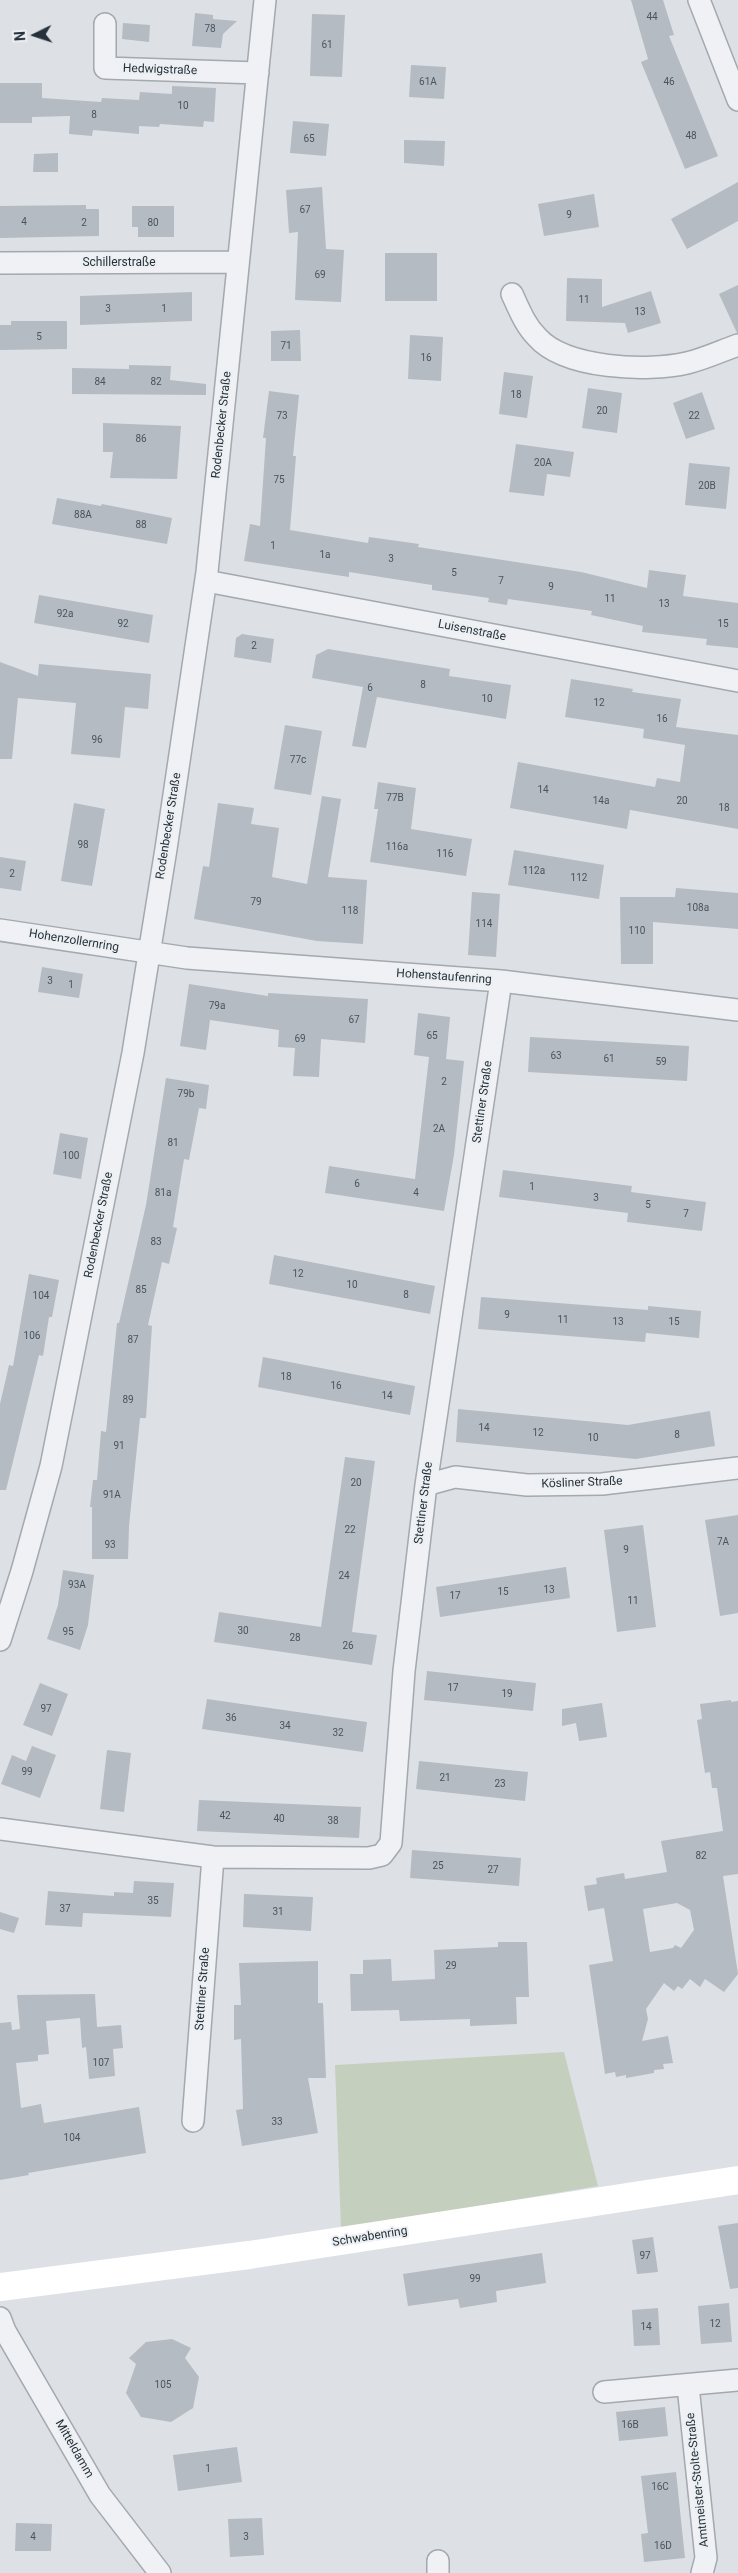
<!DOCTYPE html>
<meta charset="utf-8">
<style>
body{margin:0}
#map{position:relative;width:738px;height:2573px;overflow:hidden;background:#dde1e5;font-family:Roboto,sans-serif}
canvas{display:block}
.north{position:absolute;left:10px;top:10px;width:50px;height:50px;-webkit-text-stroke:4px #ecf0f3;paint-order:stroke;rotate:266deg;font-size:14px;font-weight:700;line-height:20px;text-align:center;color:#27313b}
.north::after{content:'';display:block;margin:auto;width:18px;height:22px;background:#27313b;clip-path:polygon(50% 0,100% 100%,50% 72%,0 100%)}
</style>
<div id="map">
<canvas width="738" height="2573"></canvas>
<div class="north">N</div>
</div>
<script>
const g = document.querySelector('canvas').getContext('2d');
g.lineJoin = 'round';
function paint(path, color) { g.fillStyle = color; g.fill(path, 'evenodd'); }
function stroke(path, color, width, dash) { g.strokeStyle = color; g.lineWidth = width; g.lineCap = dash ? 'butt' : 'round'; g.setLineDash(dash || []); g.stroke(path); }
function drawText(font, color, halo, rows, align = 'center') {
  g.font = font + ' Roboto,sans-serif'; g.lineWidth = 4; g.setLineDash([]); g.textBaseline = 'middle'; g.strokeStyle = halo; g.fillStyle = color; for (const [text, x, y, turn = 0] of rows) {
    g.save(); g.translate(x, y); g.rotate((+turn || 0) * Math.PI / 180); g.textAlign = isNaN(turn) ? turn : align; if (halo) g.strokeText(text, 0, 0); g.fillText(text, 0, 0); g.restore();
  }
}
paint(new Path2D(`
 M564,2052l34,134 -257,43 -6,-164z`), '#c5cfbe');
paint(new Path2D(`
 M631,0h32l11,35 -5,1 49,120 -33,13 -44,-107 7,-3z
 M195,13l18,2v4l24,2 -14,13 -2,14 -29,-2z
 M312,14l33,1 -3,62 -32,-1z
 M123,23l27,2 -1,17 -27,-3z
 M411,65l35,2 -2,32 -35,-2z
 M0,83h42v15l59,4 1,-4 37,2 1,-8 32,2v-8l44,2 -2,34 -10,-1 -1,6 -43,-3 -1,3 -20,-1v8l-46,-4 -1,6 -23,-2 1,-18 -38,1v6h-32z
 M293,121l36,3 -3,32 -36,-3z
 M404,140l41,1 -1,25 -40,-3z
 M58,153v19h-25l1,-18z
 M738,182v39l-51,28 -16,-30z
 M322,187l4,62 18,1 -3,52 -46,-2 3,-68 -9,1 -3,-43z
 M594,194l5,33 -55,9 -6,-32z
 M86,205v4h13v27l-99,2v-32z
 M132,206h42v31h-36v-10h-6z
 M385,253h52v48h-52z
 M567,278l35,1v28l49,-16 10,32 -33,10 -3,-10 -59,-2z
 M738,285v48h-1l-18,-39z
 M192,292v29l-112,4v-29z
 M11,321h56v28l-67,1v-25h11z
 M300,330l1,31h-30v-30z
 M410,335l33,2 -2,44 -33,-2z
 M129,365l42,1 -1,14 36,4v11l-134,-1v-26l57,1z
 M504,372l29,4 -6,42 -28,-4z
 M588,388l34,5 -5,40 -35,-5z
 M269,391l30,4 -6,61h3l-6,74 78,13 1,-6 50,7 -1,3 163,25 66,16 2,-18 37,5 -3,21 55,7v45l-32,-3 1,-6 -65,-7 1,-6 -52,-11 1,-4 -84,-12 -1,6 -19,-3 1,-4 -57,-8v-5l-83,-13v5l-105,-16 6,-37 10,2 6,-88h-3z
 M702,392l13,37 -29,10 -13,-36z
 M103,423l78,3 -4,53 -67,-1 3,-26h-10z
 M516,444l58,8 -4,25 -23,-3 -3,22 -35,-4z
 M689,463l41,4 -4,42 -41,-4z
 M57,498l44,8 1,-2 70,14 -5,26 -115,-20z
 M39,595l114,20 -4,28 -115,-20z
 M242,634l32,5 -3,24 -37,-6 2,-19z
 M328,649l122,20 -1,7 62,9 -5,34 -129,-22 -11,51 -14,-2 11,-59 -51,-9 4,-23z
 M0,662l38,14 1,-12 112,10 -3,35 -23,-2 -5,51 -49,-4 5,-51 -58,-5 -6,61h-12z
 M571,679l62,10 -1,3 49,7 -5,28 62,8v94l-108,-19 -3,19 -117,-21 8,-46 137,25 2,-9 23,4 5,-37 -42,-7 1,-9 -79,-12z
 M285,725l37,6 -11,64 -37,-6z
 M378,782l38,6 -5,41 61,10 -6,37 -96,-14 8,-53h-4z
 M322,796l19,3 -13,78 39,3 -4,64 -46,-3 -123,-22 9,-53 6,1 9,-64 36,5 -3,16 28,4 -7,49 35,7z
 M74,803l31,6 -13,77 -31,-5z
 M514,850l90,15 -5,34 -91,-14z
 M0,857l26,4 -5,30 -21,-3z
 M676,888l62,5v36l-85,-7v42h-32l-1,-67h55z
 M472,892l28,2 -4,63 -28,-2z
 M42,967l41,7 -4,24 -41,-6z
 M189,984l79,12v-3l100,6 -3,44 -44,-4 -2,38 -26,-1 2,-28 -17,-1 1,-17 -69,-10 -4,30 -26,-4z
 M418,1013l32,4 -4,42 18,2 -10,94 -10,56 -119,-18 4,-27 86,13 14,-122 -15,-2z
 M530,1037l159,9 -2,35 -159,-9z
 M166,1078l43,7 -3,24 -7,-1 -10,52 -5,-1 -11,68 4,1 -8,36 -7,-2 -14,63 4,1 -6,92h-6l-11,108 -1,33h-36v-52h-2l3,-27h4l4,-49 5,1 11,-109h2l27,-118z
 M60,1133l28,5 -7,41 -28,-5z
 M503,1170l129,16 -1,6 75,10 -4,29 -75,-9 1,-9 -129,-16z
 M274,1255l161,31 -5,28 -161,-30z
 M29,1274l30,6 -7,37h-3l-6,39 -4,-1 -33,135h-6v-86l9,-39 4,1z
 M481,1297l167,13v-4l53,5 -2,27 -53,-5 -1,9 -167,-13z
 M263,1357l152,29 -5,29 -152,-28z
 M458,1409l170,16 82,-14 5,35 -79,13 -180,-17z
 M345,1457l30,4 -23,171 25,3 -5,30 -158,-23 5,-30 102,15z
 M738,1515v98l-18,3 -15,-96z
 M643,1525l13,102 -39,5 -13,-102z
 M566,1567l4,31 -130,19 -4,-30z
 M63,1570l31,5 -6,50 -8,25 -33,-11 11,-34z
 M427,1671l109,12 -3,28 -109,-11z
 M40,1683l28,11 -16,42 -29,-11z
 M207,1699l160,23 -4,30 -161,-23z
 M731,1700v2l7,-1v173l-15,2 15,98 -14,18 -19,-13 -5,8 -10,-8 -8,10 -4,-3 -4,5 -10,-8 -18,26 2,10 -6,22 26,-5 5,27 -10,1 1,5 -10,1v3l-28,5v-3l-10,2 -1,-5 -10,2 -16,-109 24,-4 -9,-53 -16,3 -4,-25 13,-2 -1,-6 28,-5 1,6 42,-7 -6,-31 62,-10 -6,-43h-5l-2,-16 -5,1 -8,-53 5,-1 -2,-15zM677,1903l13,7 4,20 -13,18 -6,-3 -2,3 -23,4 -7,-43z
 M602,1703l5,34 -28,4 -3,-18 -14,3v-17z
 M32,1746l24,9 -16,43 -39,-14 11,-29 14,6z
 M107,1750l24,3 -7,59 -24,-3z
 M419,1761l109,11 -3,29 -109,-12z
 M199,1800l162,7 -2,31 -162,-7z
 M412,1850l109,8 -2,28 -109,-8z
 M134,1881l40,2 -3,34 -88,-4 -1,14 -37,-2 3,-34 66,5v-4l19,1z
 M244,1894l69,3 -2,34 -68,-4z
 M0,1912l19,6 -5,15 -14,-4z
 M498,1942h29l2,55h-13l1,27 -47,2v-7l-70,2 -1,-11 -48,1 -1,-37h13v-14l28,-1 1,22 43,-2 -1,-29 64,-3z
 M318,1961v42h5l3,75h-18l10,55 -76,13 -6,-36 7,-1 -2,-70 -7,1v-35h7l-2,-42z
 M95,1994l2,33 24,-2 2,23 -10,1 2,27 -26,3 -3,-32 -4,1 -2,-30 -34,3 3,33 -11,1v6l-22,2 5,45 20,-4 3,19 95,-16 7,46 -118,20 1,2 -29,5v-157l11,-1 1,8 8,-1 -3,-34z
 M738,2223v65l-8,1 -12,-63z
 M653,2237l5,35 -21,2 -5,-34z
 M542,2253l4,30 -50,8 1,11 -37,6 -2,-9 -50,7 -5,-32z
 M729,2303l3,39 -31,2 -3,-38z
 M658,2308l2,37 -26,1 -2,-36z
 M172,2339l19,9 -6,10 14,19 -6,31 -22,14 -30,-5 -15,-24 10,-29 -7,-6 17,-16z
 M665,2407l3,29 -49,5 -3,-29z
 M237,2447l5,35 -64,9 -5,-36z
 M676,2472l9,86 -41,4 -3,-28 7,-1 -7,-57z
 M262,2518l2,37 -34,2 -2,-38z
 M16,2523l36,1 -1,27h-36z`), '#b4bbc2');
const street = new Path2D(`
 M699,0l39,100
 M105,24v44l153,5
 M0,263l238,-1
 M512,294c7,15 13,31 25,43 28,32 111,35 150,26 17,-4 34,-12 51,-18
 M206,581l532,100
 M0,930l187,28 314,23 237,29
 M426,1485l29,-8 72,8 75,-1 136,-16
 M0,1640l22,-69 29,-105 82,-413 33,-204 41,-277 58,-572
 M0,1829l213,28 156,1 13,-3 9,-12 13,-172 22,-186 75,-504
 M193,2121l20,-264
 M0,2318l5,13 95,164 60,78
 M688,2386l18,172 -4,15
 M604,2392l134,-12
 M438,2561v12`);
stroke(street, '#a3a9af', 24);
stroke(street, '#eff1f4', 21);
stroke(new Path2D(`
 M0,2287l249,-32 489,-75`), '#fff', 28);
drawText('10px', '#4a545d', null, [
 ["44",652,17],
 ["78",210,29],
 ["61",327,45],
 ["61A",428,82],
 ["46",669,82],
 ["10",183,106],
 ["8",94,115],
 ["48",691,136],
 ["65",309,139],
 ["67",305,210],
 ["9",569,215],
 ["4",24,222],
 ["2",84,223],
 ["80",153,223],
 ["69",320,275],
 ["11",584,300],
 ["3",108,309],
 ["1",164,309],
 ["13",640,312],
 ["5",39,337],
 ["71",286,346],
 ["16",426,358],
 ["84",100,382],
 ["82",156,382],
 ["18",516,395],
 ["20",602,411],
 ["73",282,416],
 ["22",694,416],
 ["86",141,439],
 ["20A",543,463],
 ["75",279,480],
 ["20B",707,486],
 ["88A",83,515],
 ["88",141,525],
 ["1",273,546],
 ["1a",325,555],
 ["3",391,559],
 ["5",454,573],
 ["7",501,581],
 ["9",551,587],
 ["11",610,599],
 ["13",664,604],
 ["92a",65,614],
 ["92",123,624],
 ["15",723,624],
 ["2",254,646],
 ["8",423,685],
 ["6",370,688],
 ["10",487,699],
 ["12",599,703],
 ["16",662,719],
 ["96",97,740],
 ["77c",298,760],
 ["14",543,790],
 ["77B",395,798],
 ["14a",601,801],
 ["20",682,801],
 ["18",724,808],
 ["98",83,845],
 ["116a",397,847],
 ["116",445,854],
 ["112a",534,871],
 ["2",12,874],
 ["112",579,878],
 ["79",256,902],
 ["108a",698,908],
 ["118",350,911],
 ["114",484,924],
 ["110",637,931],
 ["3",50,981],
 ["1",71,985],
 ["79a",217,1006],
 ["67",354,1020],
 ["65",432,1036],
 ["69",300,1039],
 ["63",556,1056],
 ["61",609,1059],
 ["59",661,1062],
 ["2",444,1082],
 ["79b",186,1094],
 ["2A",439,1129],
 ["81",173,1143],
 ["100",71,1156],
 ["6",357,1184],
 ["1",532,1187],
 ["81a",163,1193],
 ["4",416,1193],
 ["3",596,1198],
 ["5",648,1205],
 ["7",686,1214],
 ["83",156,1242],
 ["12",298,1274],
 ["10",352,1285],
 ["85",141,1290],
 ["8",406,1295],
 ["104",41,1296],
 ["9",507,1315],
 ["11",563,1320],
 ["13",618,1322],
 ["15",674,1322],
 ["106",32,1336],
 ["87",133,1340],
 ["18",286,1377],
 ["16",336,1386],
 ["14",387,1396],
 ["89",128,1400],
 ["14",484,1428],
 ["12",538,1433],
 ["8",677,1435],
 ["10",593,1438],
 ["91",119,1446],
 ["20",356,1483],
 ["91A",112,1495],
 ["22",350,1530],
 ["7A",723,1542],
 ["93",110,1545],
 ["9",626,1550],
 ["24",344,1576],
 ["93A",77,1585],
 ["13",549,1590],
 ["15",503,1592],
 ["17",455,1596],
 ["11",633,1601],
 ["30",243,1631],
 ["95",68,1632],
 ["28",295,1638],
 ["26",348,1646],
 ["17",453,1688],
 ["19",507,1694],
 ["97",46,1709],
 ["36",231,1718],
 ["34",285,1726],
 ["32",338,1733],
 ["99",27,1772],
 ["21",445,1778],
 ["23",500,1784],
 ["42",225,1816],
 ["40",279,1819],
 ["38",333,1821],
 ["82",701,1856],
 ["25",438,1866],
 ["27",493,1870],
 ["35",153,1901],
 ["37",65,1909],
 ["31",278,1912],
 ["29",451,1966],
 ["107",101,2063],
 ["33",277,2122],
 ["104",72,2138],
 ["97",645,2256],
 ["99",475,2279],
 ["12",715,2324],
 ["14",646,2327],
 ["105",163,2385],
 ["16B",630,2425],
 ["1",208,2469],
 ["16C",660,2487],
 ["4",33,2537],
 ["3",246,2537],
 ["16D",663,2546]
]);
drawText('12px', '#27313b', '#ecf0f3', [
 ["Hedwigstraße",160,70,2],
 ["Schillerstraße",119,263],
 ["Rodenbecker Straße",222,425,-84],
 ["Luisenstraße",472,631,11],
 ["Rodenbecker Straße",169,826,-81],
 ["Hohenzollernring",74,941,9],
 ["Hohenstaufenring",444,977,4],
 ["Stettiner Straße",483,1102,-82],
 ["Rodenbecker Straße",99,1225,-79],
 ["Kösliner Straße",582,1483,-2],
 ["Stettiner Straße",424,1503,-83],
 ["Stettiner Straße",203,1989,-86],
 ["Schwabenring",370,2237,-9],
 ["Mitteldamm",74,2449,60],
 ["Amtmeister-Stolte-Straße",698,2480,-96]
]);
</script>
